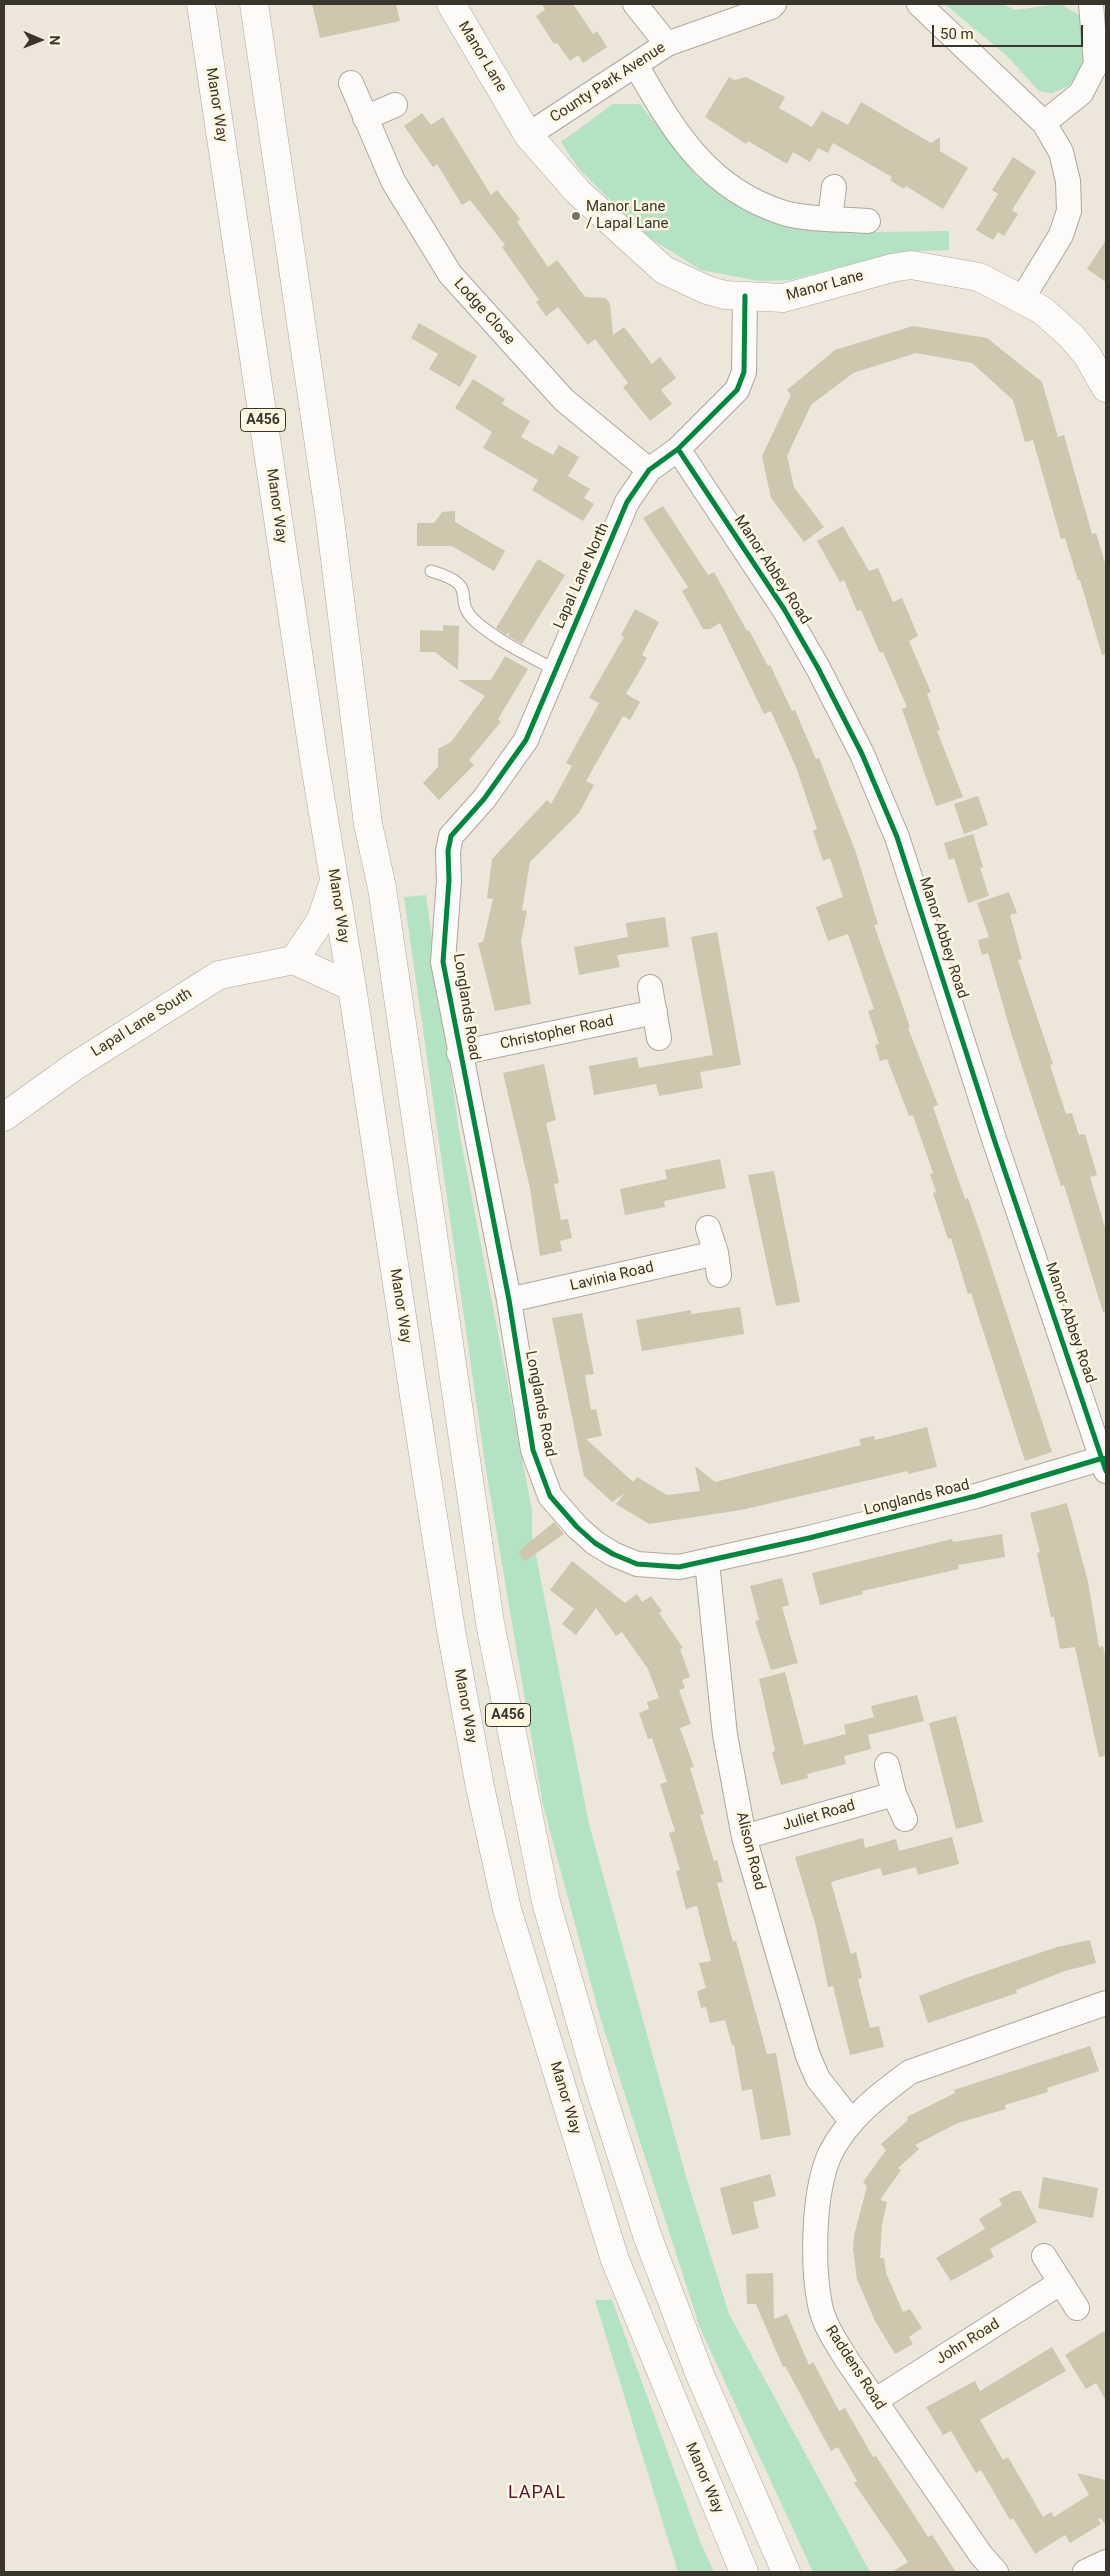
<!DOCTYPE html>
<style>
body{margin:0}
#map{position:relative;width:1110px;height:2576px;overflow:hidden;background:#ece6db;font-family:Roboto,sans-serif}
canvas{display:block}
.frame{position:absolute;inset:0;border:5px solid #38352d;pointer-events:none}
.north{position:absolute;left:15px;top:15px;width:50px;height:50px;-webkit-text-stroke:4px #fff7e2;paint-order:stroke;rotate:91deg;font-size:14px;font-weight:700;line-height:20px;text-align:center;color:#38352d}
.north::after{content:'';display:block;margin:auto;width:18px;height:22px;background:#38352d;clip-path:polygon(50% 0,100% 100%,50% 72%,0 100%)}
.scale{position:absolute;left:932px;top:25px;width:151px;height:22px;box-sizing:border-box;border:2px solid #38352d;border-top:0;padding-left:6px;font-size:15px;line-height:18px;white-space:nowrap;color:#38352d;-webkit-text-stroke:4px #fff7e2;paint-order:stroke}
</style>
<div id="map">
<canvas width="1110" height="2576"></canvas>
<div class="frame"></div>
<div class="north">N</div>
<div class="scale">50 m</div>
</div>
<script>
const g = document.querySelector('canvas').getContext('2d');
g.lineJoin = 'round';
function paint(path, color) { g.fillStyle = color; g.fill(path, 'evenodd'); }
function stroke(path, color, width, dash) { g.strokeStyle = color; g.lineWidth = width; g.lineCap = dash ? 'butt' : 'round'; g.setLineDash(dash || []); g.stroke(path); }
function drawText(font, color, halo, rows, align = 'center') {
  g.font = font + ' Roboto,sans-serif'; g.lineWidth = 5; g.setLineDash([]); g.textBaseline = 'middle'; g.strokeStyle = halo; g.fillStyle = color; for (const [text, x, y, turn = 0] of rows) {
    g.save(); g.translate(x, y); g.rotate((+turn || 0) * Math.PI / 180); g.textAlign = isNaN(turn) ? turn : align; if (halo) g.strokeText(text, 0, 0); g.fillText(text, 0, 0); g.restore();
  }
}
paint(new Path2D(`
 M945,4h57l13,6 45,-6 25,14 -1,45 -15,23 -17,7 -13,-2 -31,-34z
 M613,104h27l57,73 49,32 41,13 88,10 74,-1v19l-50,2 -109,28 -31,1 -58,-11 -56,-35 -66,-66 -18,-27z
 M426,895l33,236 73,379v25l57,289 98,356 42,134 141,258h-57l-113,-244 -100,-311 -57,-212 -57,-335 -82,-573z
 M595,2300h17l89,244 13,28h-36z`), '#b4e3c4');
paint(new Path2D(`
 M312,4h84l4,17 -80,17z
 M542,4h31l20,30 4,-3 10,16 -24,16 -5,-8 -8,6 -13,-18 -3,1 -18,-28 9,-6z
 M729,77l5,3 12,-3 39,20 -6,11 33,19 10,-16 26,14 13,-23 70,41 9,-6v14l28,17 -25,41 -37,-23 -2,3 -14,-9 2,-3 -59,-34 -5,10 -10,-5 -8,14 -17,-10 -6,12 -39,-23 -2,3 -41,-27z
 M422,113l9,12 12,-8 48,78 6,-5 23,29 -3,3 31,45 9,-7 28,37 21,1 4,6 3,31 11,-8 28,37 8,-7 16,21 -15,12 11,14 -22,17 -27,-34 5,-4 -33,-44 -7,6 -30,-38 -12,9 -10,-14 3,-2 -37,-53 3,-2 -35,-45 -8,5 -25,-41 -4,3 -29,-41z
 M1013,157l23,15 -24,38 6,4 -14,22 -6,-4 -5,8 -17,-10 22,-36 -6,-4z
 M1106,240v42l-19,-13z
 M419,323l58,33 -17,31 -31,-18 9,-15 -27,-16z
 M913,326l74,12 55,44 16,55 6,-2 28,99 4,-1 10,33v88l-4,1 -22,-75h-2l-13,-42 -4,1 -28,-99 -8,2 -12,-42 -41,-37 -56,-10 -63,20 -42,32 -24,51 7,31 30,40 -20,15 -33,-44 -9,-42 29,-61 -4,-5 48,-40z
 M473,379l32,20 -3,5 28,17 -9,16 32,18 6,-10 20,12 -11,19 22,13 -6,9 10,6 -11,17 -51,-31 6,-10 -55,-32 9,-16 -37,-24z
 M663,506l45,69 6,-3 33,59 2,-1 19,36 2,-1 22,46 3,-1 21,49 3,-1 36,92 23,74 -4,1 36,102 -2,1 30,77 -5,2 32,92 3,-1 12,34 72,220 -27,9 -54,-168 -3,1 -17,-56 -3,1 -15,-46 3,-1 -6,-18 3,-1 -20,-58 -4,1 -22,-57 -7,2 -5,-16 4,-1 -11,-33 6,-2 -26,-75 -20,7 -12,-34 27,-10 -13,-39 -7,3 -10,-30 4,-2 -21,-62 -25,-56 -7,3 -44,-91 -10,6h-7l-21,-38 6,-4 -45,-69z
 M455,511v11l50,29 -11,20 -42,-25h-35v-23h17l8,-11z
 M843,526l26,45 9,-3 15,34 9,-4 16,38 -9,5 22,51 -4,2 13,36 -3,1 26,66 -27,9 -34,-97 5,-2 -24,-55 -3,1 -19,-43 -4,1 -13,-31 -4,2 -23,-41z
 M538,559l27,16 -43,69 -14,-8 2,-4 -4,3 -10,-7z
 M635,609l24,13 -17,33 5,3 -21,36 14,8 -10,18 -7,-4 -37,65 8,4 -15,28 -49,49 -8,48 5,1 -6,30 10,63 -36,7 -17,-68 5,-1 10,-43 -6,-1 5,-39 55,-59 4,4 21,-38 -6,-3 33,-60 -10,-5 35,-61 -3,-2z
 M443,625l16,1 -1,44 -23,-18h-15v-22l23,1z
 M505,656l23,13 -30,50 3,3 -32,38 5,5 -35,35 -16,-17 15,-16v-18l13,-7 34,-46 -27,-16h33z
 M978,796l10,29 -24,9 -10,-30z
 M973,834l10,33 -3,1 9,28 -21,7 -14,-45 -5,2 -5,-17z
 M1009,892l8,21 -7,2 12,44 -4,1 35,104 -3,1 16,49 6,-1 7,22 6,-1 12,41 -7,2 16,54v80l-3,1 -39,-127 -3,1 -49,-150 -24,-83 -6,2 -4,-15 11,-3 -12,-34z
 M665,917l4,30 -52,8 3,12 -41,8 -5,-28 54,-10 -2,-14z
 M717,932l24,133 -41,7 3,16 -44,8 -3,-12 -62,11 -5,-29 48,-9 2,11 74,-13 -22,-118z
 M544,1064l12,56 -10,3 13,60 -5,1 7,36 7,-1 4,19 -12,3 2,10 -22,5 -10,-68 -27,-115z
 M720,1159l6,29 -62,13 1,6 -40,8 -5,-26 47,-10 -2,-9z
 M774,1171l26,131 -24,4 -28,-131z
 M740,1307l4,27 -102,17 -6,-31 55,-10v4z
 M582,1313l12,61 -9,1 6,35 5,-1 6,27 -16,3 47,43 4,-5 30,18 33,-4 -5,-25 20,16 146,-37 -2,-6 15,-3 1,4 52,-13 10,40 -29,7v-3l-167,39 -92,14 -33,-20 9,-11 -13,9 -28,-26 -32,-158z
 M1067,1503l21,79 11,65 4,-1 3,16v94l-7,1 -24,-110 -15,2 -6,-32h-3l-14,-64 3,-1 -10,-39z
 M554,1522l10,12 -39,27 -7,-9z
 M1002,1534l3,23 -47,8 1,4 -97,22 1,3 -43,11 -8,-32 140,-34 1,3z
 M572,1561l53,42 12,-9 5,8 9,-6 11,15 -3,2 24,35 -3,1 10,28 -8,3 3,8 -6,2 12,34 -11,4 14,39 -4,1 14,46 -4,1 14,46 3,-1 6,22 -6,1 16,59 3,-1 31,113 9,-1 15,82 -30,5 -9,-51 -10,2 -8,-46h-2l-7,-25 -15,3 -4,-16 -5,1 -4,-17 9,-3 -7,-25 12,-2 -14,-55 -11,3 -10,-38 4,-1 -11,-37 6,-2 -15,-47 7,-2 -15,-44 -4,1 -9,-26 10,-4 -2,-7 12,-4 -11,-29 -26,-37 -6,4 -20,-28 -20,27 -14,-11 12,-15 -24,-19z
 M782,1578l7,27 -7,2 16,56 -27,7 -16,-49 4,-1 -9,-34z
 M785,1672l19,73 42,-11 -2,-9 30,-8 -3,-11 46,-11 7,26 -56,14 3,14 -27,7 2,8 -39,10 1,4 -27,7 -9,-33 3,-1 -16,-72z
 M956,1716l27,106 -27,7 -27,-106z
 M952,1837l7,27 -41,11 -2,-8 -33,9 -3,-8 -49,14 20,72 5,-2 6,26 -4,1 12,49 9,-2 5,21 -34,8 -17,-69 -5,1 -12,-60 -21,-70 68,-19 2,10 31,-9 3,12z
 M1090,1940l6,23 -31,8 -49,19 1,3 -89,30 -9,-27 47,-18 91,-31z
 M1090,2046l9,25 -52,17 1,4 -43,13 1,4 -48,14 -43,22 4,4 -21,19 3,2 -21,30 7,2 -5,22 -2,34h4l2,15 17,39 7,-3 12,19 -13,9 4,7 -18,10 -20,-33 -18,-42 -4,-29 1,-14 13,-50 -4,-4 23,-32 -5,-6 27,-24 -1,-3 48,-24 -1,-3z
 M770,2174l6,22 -23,6 6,26 -27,7 -12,-47z
 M1043,2177l55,11 -5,30 -55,-10z
 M1014,2191h7l16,31 -47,27 4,8 -43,24 -15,-23 49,-29 -6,-10 23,-14 -3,-6z
 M773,2273l1,46 13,-5 22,51 4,-3 26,49 6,-3 28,49 3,-1 52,81 4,-2 24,37h-64l16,-10 -54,-79 3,-2 -19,-34 -7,4 -46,-85 -2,1 -27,-63h-9l-1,-30z
 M1106,2330v71l-10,-18 -10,6 -21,-34z
 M1052,2347l14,24 -86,49 23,40 5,-3 35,60 8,-5 3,5 35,-22 -12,-22 29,7v47l-5,-9 -3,1 3,5 -31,19 -5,-8 -30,19 -22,-36 -3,2 -29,-50 -5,3 -25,-42 -8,4 -17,-28 49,-26 5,10z`), '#cfc6ae');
const service = new Path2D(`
 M431,571c52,15 19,27 44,50 24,21 52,34 79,48`);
const minor = new Path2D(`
 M635,4l32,40
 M919,4l125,119 17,29 7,29 1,30 -8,24 -39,64
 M636,65c37,65 71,124 148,148 24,7 58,6 84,8
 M351,83l42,98 57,93 114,126 85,70
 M365,118l30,-13
 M1044,123l37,-30 15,-29 -5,-60
 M528,135l139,-91 104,-37 3,-3
 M830,218l4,-31
 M745,296l-1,76 -7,18 -59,59 -29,21 -22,32 -101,238 -42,59 -33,37 -3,15 1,29 -6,82 66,338 24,150 17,46 27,31 18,16 18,11 24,10 42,3 130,-29 167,-42 127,-38
 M678,449l106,160 34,59 44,86 35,83 97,302 112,332
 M650,987l9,51
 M459,1053l196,-41
 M716,1253l3,22
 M509,1300l207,-47 -8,-25
 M707,1562l18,173 19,102 64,219 10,23 34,43
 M887,1765l7,29 11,25
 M744,1837l150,-43
 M1044,2256l33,52
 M876,2400l184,-117
 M996,2572l-15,-17 -134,-195c-11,-18 -23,-35 -27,-55 -8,-41 -7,-113 10,-151 17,-35 50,-60 80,-82l196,-69
 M1085,2572l21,-10`);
const tertiary = new Path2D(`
 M294,960l27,-40 13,-39
 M4,1117l71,-51 144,-91 75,-15 58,27`);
const secondary = new Path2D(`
 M451,4l77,131 50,57 86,78 43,20 18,5 58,3 109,-30 19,-3 68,12 63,33 29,26 16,19 19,33`);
const trunk = new Path2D(`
 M201,4l113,755 38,228 62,409 37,234 29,157 27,122 108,351 129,312
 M254,4l76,515 38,305 14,64 108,735 56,279 50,174 51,159 53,140 86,197`);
stroke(service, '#aca89f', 13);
stroke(minor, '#aca89f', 26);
stroke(tertiary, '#aca89f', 29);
stroke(secondary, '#aca89f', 29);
stroke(trunk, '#aca89f', 29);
stroke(service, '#fcfbfa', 11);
stroke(minor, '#fcfbfa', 24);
stroke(tertiary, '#fcfbfa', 28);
stroke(secondary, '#fcfbfa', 28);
stroke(trunk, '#fcfbfa', 28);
stroke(new Path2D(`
 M745,296l-1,76 -7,18 -59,59 -29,21 -22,32 -101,238 -42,59 -33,37 -3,15 1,29 -6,82 66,338 24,150 17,46 27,31 18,16 18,11 24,10 42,3 130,-29 167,-42 127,-38
 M678,449l106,160 34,59 44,86 35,83 97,302 112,332`), '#00873e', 5);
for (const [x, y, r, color] of [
 [576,216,5,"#77736a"]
]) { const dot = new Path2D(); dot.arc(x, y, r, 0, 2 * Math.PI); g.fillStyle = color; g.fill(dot); stroke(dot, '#fff7e2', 2); }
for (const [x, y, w] of [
 [263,420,45],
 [508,1715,45]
]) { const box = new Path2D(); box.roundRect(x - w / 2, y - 11.5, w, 23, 4); g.fillStyle = '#fff7e2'; g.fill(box); stroke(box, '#38352d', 1); }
drawText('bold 14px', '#38352d', null, [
 ["A456",263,420],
 ["A456",508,1715]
]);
drawText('15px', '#38352d', '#fff7e2', [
 ["Manor Lane",482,57,59],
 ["County Park Avenue",608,83,-33],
 ["Manor Way",216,105,81],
 ["Manor Lane",825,286,-15],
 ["Lodge Close",484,312,48],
 ["Manor Way",276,506,82],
 ["Manor Abbey Road",772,570,57],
 ["Lapal Lane North",582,576,-66],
 ["Manor Way",338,906,81],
 ["Manor Abbey Road",943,938,72],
 ["Longlands Road",466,1007,81],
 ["Lapal Lane South",142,1023,-32],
 ["Christopher Road",557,1033,-12],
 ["Lavinia Road",612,1277,-13],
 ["Manor Way",400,1306,81],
 ["Manor Abbey Road",1070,1323,71],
 ["Longlands Road",540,1404,79],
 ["Longlands Road",917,1498,-14],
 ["Manor Way",465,1706,80],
 ["Juliet Road",819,1816,-16],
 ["Alison Road",750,1851,76],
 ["Manor Way",565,2098,73],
 ["John Road",968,2342,-32],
 ["Raddens Road",855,2368,57],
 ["Manor Way",704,2478,67]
]);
drawText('15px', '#38352d', '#fff7e2', [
 ["Manor Lane",586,207],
 ["/ Lapal Lane",586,224]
], 'left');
g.letterSpacing = '1px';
drawText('18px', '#551739', '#fff7e2', [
 ["LAPAL",537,2493]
]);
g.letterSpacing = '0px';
</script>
